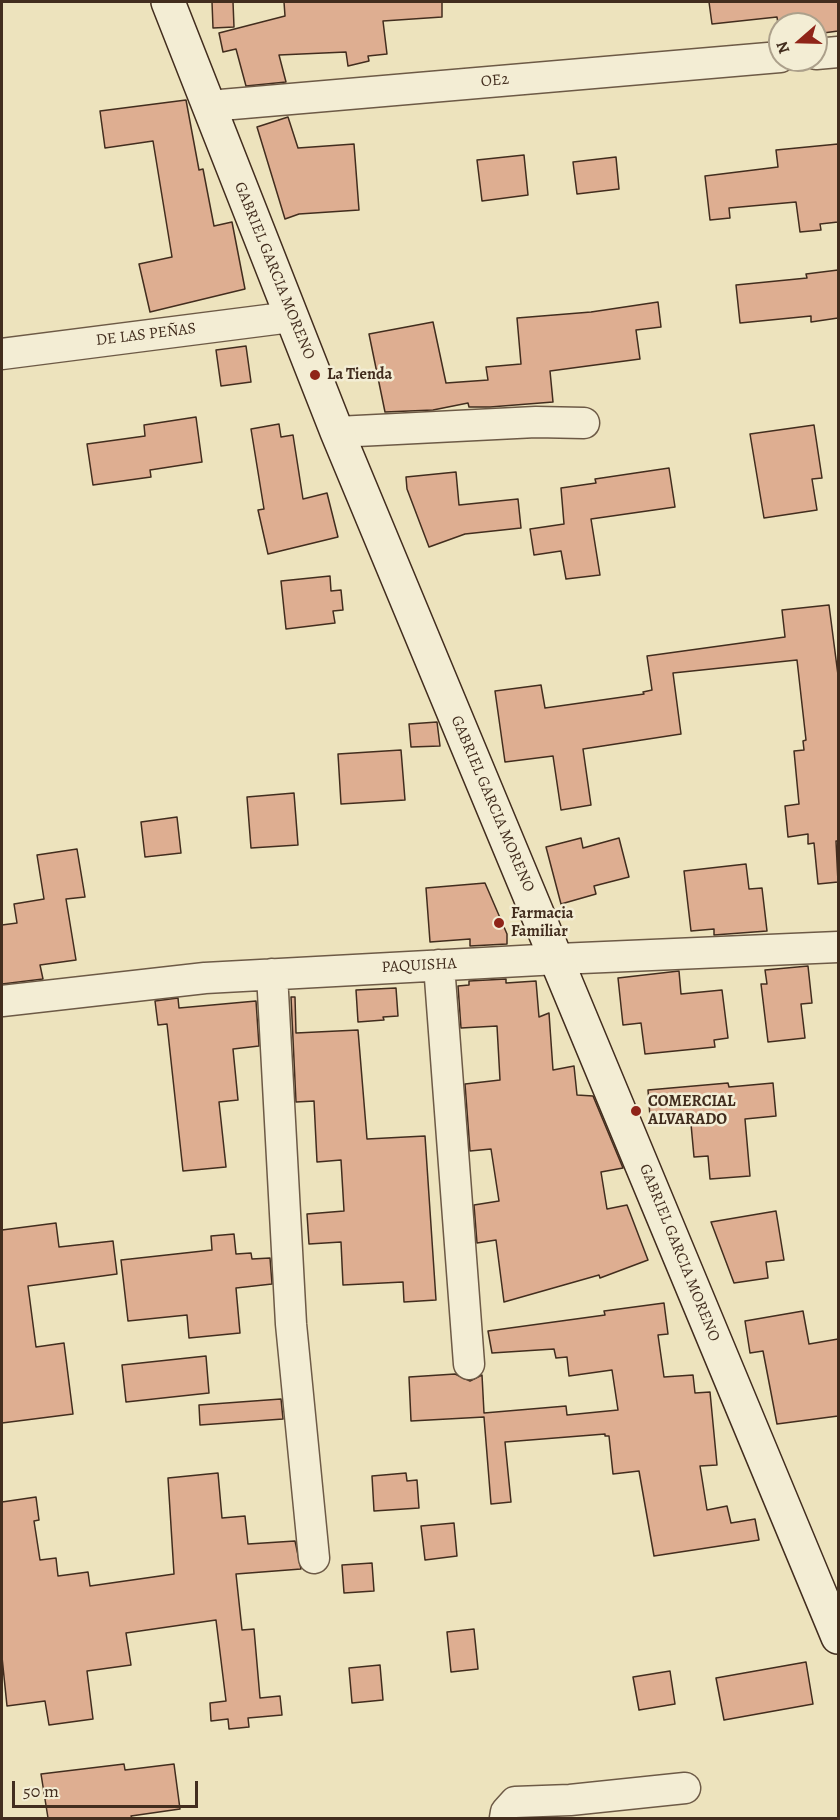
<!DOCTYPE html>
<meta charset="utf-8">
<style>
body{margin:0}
#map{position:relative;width:840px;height:1820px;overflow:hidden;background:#ede3bd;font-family:Alegreya,serif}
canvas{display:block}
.frame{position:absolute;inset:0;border:3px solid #422d1e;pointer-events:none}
.north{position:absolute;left:768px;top:12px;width:60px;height:60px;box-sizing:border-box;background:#f3edd4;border:2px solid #aca08b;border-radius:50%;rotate:250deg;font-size:16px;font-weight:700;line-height:24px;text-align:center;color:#422d1e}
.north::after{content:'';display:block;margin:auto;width:21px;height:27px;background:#8f2418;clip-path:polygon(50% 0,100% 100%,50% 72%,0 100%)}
.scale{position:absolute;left:12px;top:1781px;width:186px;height:27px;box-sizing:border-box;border:3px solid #422d1e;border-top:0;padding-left:8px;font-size:18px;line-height:21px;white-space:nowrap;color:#422d1e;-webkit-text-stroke:4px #f3edd4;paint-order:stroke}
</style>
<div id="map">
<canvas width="840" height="1820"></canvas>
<div class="frame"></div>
<div class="north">N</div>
<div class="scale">50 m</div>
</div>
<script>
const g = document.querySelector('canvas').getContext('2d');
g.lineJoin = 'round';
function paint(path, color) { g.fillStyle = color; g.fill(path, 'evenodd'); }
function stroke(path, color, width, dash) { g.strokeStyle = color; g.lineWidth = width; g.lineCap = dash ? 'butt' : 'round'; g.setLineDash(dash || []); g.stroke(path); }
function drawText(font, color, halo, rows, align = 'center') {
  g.font = font + ' Alegreya,serif'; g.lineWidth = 5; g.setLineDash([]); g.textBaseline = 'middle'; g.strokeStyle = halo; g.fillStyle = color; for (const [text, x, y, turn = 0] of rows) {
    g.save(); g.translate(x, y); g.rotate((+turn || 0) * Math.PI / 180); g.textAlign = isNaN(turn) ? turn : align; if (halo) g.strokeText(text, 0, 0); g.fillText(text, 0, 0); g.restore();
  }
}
const building = new Path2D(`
 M212,2h21l1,25 -21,1z
 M284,2h158v15l-59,4 4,33 -19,2 1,5 -21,5 -2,-14 -67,3 7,27 -40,4 -10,-37 -13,3 -4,-19 66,-17z
 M709,2h129v29l-22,3v-10h-36v13l-3,-20 -65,7z
 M186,100l13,70 4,-1 11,57 18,-4 13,67 -95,23 -11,-48 33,-7 -19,-116 -48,7 -5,-37z
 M288,117l10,31 56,-4 5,66 -60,4 -14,5 -28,-92z
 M838,144v78l-18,2 1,6 -21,2 -4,-30 -67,6 1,10 -20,2 -5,-44 73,-9 -2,-17z
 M524,155l4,40 -46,6 -5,-41z
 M616,157l3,32 -42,5 -4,-32z
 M838,270v48l-27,4v-6l-71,7 -4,-38 71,-7 -1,-4z
 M658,302l3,25 -25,3 4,29 -90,12 3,31 -63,5h-21l-1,-4 -35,7 -48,2 -16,-78 64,-12 13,61 42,-3 -2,-13 35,-3 -4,-46 74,-6z
 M246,346l5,36 -30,4 -5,-36z
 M196,417l6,45 -52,8 1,7 -58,8 -6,-41 58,-8 -1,-11z
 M279,424l2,13 12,-2 10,64 24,-6 11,44 -70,17 -10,-44 6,-1 -13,-80z
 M814,425l8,53 -10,1 5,31 -53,8 -14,-84z
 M669,468l6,39 -84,12 9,56 -34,4 -5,-28 -27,4 -4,-26 34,-5 -3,-36 35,-5 -1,-4z
 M456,472l3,33 59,-6 3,29 -56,6 -36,13 -22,-58 -1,-12z
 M330,576l1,15 10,-1 2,20 -10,1 2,12 -49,6 -5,-48z
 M829,605l9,70v166h-2l2,41 -20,2 -4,-41 -6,1v-10l-20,3 -3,-31 14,-2 -5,-53 10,-1 -1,-9 3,-1 -9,-80 -124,13 8,61 -98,15 8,56 -30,5 -8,-54 -48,6 -10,-71 46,-6 4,23 99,-14 -1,-2 9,-2 -5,-34 138,-19 -3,-27z
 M437,722l3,24 -29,1 -2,-23z
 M401,750l4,50 -64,4 -3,-50z
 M294,793l4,52 -47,3 -4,-51z
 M177,817l4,36 -36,4 -4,-35z
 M581,838l2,10 36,-10 10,39 -35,9 2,8 -35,10 -15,-57z
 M77,849l8,48 -19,2 10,61 -36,5 3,14 -41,5v-59l15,-2 -3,-19 30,-5 -7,-44z
 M746,864l3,25 13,-1 5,43 -53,4v-6l-23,2 -7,-60z
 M485,883l22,51v10l-37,2v-7l-40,3 -4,-54z
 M808,966l4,37 -11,1 4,34 -37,4 -7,-58h6l-2,-14z
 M679,971l2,23 41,-4 6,48 -14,2 1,7 -70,7 -4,-31 -18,2 -5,-47z
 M506,979v4l30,-2 3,36 10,-4 4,57 21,-4 3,29 16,1 30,72 -22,4 6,37 20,-4 21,55 -48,18 -1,-3 -95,27 -8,-62 -19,3 -3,-38 25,-4 -8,-52 -21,2 -5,-67 35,-4 -3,-54 -36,2 -3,-42 11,-1v-4z
 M396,988l2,28 -15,1 1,3 -26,2 -2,-32z
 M291,997h4l1,36 62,-3 9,109 58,-3 11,164 -32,2 -1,-20 -60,3 -2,-43 -32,2 -2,-30 37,-3 -3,-51 -24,2 -3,-61 -18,1z
 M178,998l1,10 77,-7 3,45 -26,3 5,51 -19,2 7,65 -43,4 -16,-147 -9,1 -3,-24z
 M728,1083l1,4 44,-4 3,33 -31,3 5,57 -40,3 -2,-23 -14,1 -4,-44 -40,4 -2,-27z
 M776,1211l8,49 -18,2 2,16 -34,5 -23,-61z
 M56,1223l3,24 54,-6 4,33 -89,12 8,61 28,-4 9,71 -71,9v-193z
 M234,1234l2,20 15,-1 1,6 18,-1 2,26 -36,4 4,45 -51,5 -2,-23 -59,6 -7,-61 91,-10 -1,-14z
 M664,1303l4,31 -10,1 6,42 29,-2 2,18 15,-1 7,73 -17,1 7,44 20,-4 4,17 24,-4 4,21 -105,16 -15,-85 -26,3 -4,-38h-4v-2l-100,8 6,60 -20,2 -7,-87 -73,4 -2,-44 46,-3 15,7 12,-6 2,38 82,-7 1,9 51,-5 -6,-40 -43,6 -2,-19 -11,1 -2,-9 -62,4 -4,-22 117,-16 -1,-4z
 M803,1311l6,33 29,-5v77l-61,8 -14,-73 -13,2 -5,-32z
 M206,1356l3,37 -83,9 -4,-37z
 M281,1399l2,20 -83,6 -1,-20z
 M218,1473l4,45 23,-2 3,28 47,-3 6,28 -65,5 6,56 12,-1 6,69 20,-2 2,19 -34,3 1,9 -20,2 -1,-10 -17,2 -1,-18 16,-2 -10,-81 -90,13 5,32 -44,6 6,48 -44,6 -4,-24 -38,5 -5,-49v-155l34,-5 3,23 -5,1 6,39 16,-2 2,18 30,-4 2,14 84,-12 -6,-96z
 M406,1473l1,8 10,-1 2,28 -45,3 -2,-35z
 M454,1523l3,33 -32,4 -4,-34z
 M372,1563l2,28 -30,2 -2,-28z
 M474,1629l4,40 -27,3 -4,-40z
 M806,1662l7,42 -89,16 -8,-42z
 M380,1665l3,35 -31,3 -3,-35z
 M670,1671l5,33 -36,6 -6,-33z
 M124,1764l1,6 49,-6 6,45 -49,7 1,2h-84l-7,-44z`);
paint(building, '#deae91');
stroke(building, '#422d1e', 1.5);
const street = new Path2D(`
 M816,54l22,-2
 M209,106l571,-49
 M2,354l289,-37
 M337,432l199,-10 48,1
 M439,965l30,399
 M272,974l19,350 23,234
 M2,1001l203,-23 353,-19 280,-12
 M505,1818l1,-6 9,-10 55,-2 115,-12`);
const secondary = new Path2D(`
 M168,2l169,430 501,1205`);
stroke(street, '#6d5a46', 33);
stroke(secondary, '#422d1e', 36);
stroke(street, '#f3edd4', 30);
stroke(secondary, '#f3edd4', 33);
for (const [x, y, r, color] of [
 [315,375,6,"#8f2418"],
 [499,923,6,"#8f2418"],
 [636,1111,6,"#8f2418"]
]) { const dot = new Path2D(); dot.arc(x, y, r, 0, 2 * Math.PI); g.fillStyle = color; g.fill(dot); stroke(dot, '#f3edd4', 2); }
drawText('16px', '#422d1e', '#f3edd4', [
 ["OE2",495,81,-5],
 ["GABRIEL GARCIA MORENO",274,271,68],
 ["DE LAS PEÑAS",146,335,-7],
 ["GABRIEL GARCIA MORENO",492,804,67],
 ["PAQUISHA",419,966,-3],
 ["GABRIEL GARCIA MORENO",679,1253,68]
]);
drawText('bold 16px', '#422d1e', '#f3edd4', [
 ["La Tienda",327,375],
 ["Farmacia",511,914],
 ["Familiar",511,932],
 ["COMERCIAL",648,1102],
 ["ALVARADO",648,1120]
], 'left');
</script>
